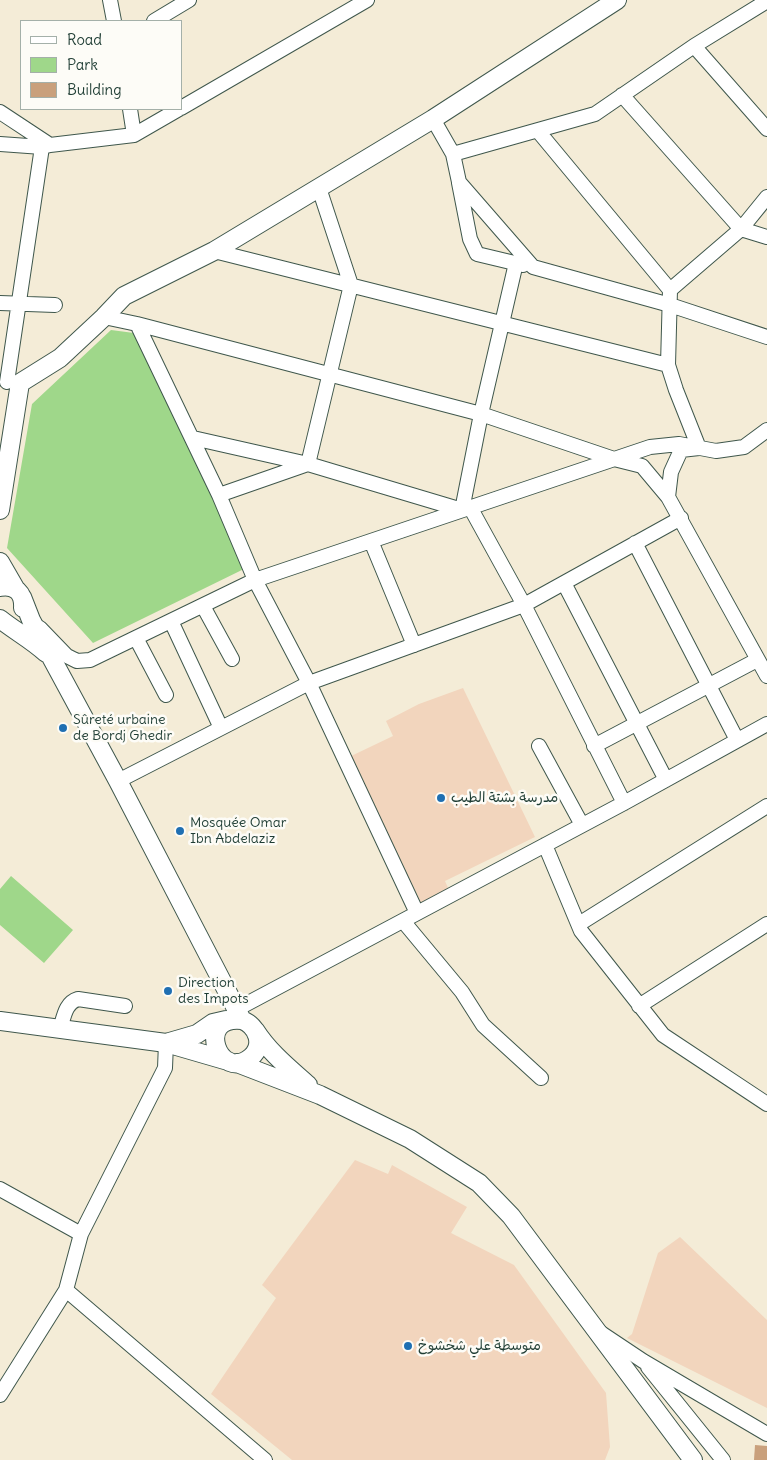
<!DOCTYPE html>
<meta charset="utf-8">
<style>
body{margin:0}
#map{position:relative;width:767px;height:1460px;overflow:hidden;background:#f4ecd7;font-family:Delius,sans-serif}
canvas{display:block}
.legend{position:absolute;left:20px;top:20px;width:162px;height:90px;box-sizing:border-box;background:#fdfcf7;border:1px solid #a4b0a9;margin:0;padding:6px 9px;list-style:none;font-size:15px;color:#1f3d34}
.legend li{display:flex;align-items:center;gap:10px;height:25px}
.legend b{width:25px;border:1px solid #a4b0a9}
</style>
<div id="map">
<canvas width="767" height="1460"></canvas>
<ul class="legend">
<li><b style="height:6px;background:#fff"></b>Road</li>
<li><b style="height:14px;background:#9fd78a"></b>Park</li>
<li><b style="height:14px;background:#c9a07c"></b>Building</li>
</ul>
</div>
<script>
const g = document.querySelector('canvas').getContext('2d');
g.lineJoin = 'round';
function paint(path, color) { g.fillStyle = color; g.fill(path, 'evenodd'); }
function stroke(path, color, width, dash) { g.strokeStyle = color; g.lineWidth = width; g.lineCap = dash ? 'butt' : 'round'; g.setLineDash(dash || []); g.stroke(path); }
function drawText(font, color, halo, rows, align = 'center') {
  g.font = font + ' Delius,"Playpen Sans Arabic",sans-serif'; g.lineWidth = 5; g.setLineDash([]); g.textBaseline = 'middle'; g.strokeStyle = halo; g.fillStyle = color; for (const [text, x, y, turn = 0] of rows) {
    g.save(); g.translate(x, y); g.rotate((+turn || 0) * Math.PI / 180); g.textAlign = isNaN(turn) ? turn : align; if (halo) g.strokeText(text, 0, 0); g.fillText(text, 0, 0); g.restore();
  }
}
paint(new Path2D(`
 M463,688l72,149 -90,44 4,9 -28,13 -7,-15 -4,1 -63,-131 46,-22 -7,-15 33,-17z
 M355,1160l33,14 4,-9 75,42 -16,26 63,32 92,128 4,54 -5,13h-313l-81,-66 65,-96 -14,-13z
 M680,1237l87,83v88l-140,-70 5,-4 26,-81z`), '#f2d5bd');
paint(new Path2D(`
 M111,330l23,3 84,167 28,68 -153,75 -86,-95 25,-144z
 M11,876l62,54 -29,33 -44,-38v-36z`), '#9fd78a');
paint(new Path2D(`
 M755,1445l12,1v14h-13z`), '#c9a07c');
const minor = new Path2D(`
 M110,0l4,21
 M154,21l35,-21
 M694,46l73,83
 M622,95l119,134 26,8
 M181,108l186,-108
 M130,109l4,26
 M0,112l50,33
 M433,119l20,35 142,-40 99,-68 73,-45
 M538,131l132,159 -2,75 8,25 23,58 -18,2 -10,22 -3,25
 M0,144l42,3 8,-2 84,-10 45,-26
 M453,154l6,28 74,85 137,38 97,32
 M459,183l11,56 7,15 46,11
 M214,251l454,114
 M670,290l71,-61 26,-32
 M0,303l55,2
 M104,317l33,7 344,90 133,45 28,7 26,31 99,179
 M137,324l82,171 36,85 54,103 108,230
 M7,382l35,-235
 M193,438l115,26 154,46 19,-96 35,-151
 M219,495l89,-31 43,-179 -32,-97
 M470,507l54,98 100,198
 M371,541l43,104
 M635,543l102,197
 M564,583l102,197
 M203,606l29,53
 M171,621l50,107
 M40,628l27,28 10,5 13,-1 165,-80 395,-133 29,-3 37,7 28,-4 23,-17
 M136,638l30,57
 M539,746l43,79
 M594,746l163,-86
 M118,781l191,-98 215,-78 157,-87
 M545,845l36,86 82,104 104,69
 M403,921l59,71 21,33 58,53
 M579,924l188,-118
 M639,1006l128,-82
 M237,1009l387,-206 143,-79
 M60,1029c4,-12 5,-26 18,-30l47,7
 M0,1189l81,45
 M66,1290l199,170
 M601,1333l42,28 124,73
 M648,1367l75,93
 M0,1395l66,-105 15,-56 84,-166 1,-25`);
const major = new Path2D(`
 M0,510l20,-127 40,-25 44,-41 20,-21 90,-45 219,-132 184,-119
 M0,562l15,26
 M0,587c15,-3 24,6 23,21
 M22,597l9,23 87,161 124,239c15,6 23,25 9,37 -32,27 -57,-42 -9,-37
 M0,619c15,12 32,21 46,34
 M0,1021l166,22 62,18
 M255,1030c14,22 34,38 53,55
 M166,1043l31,-9 16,-11 13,-3
 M237,1063l83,32 90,44 69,44 32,33 182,244`);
stroke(minor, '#3f574c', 16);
stroke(major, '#3f574c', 20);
stroke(minor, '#fff', 14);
stroke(major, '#fff', 18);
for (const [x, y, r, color] of [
 [63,728,5,"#1f6fb2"],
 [441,798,5,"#1f6fb2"],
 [180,831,5,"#1f6fb2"],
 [168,991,5,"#1f6fb2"],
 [408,1346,5,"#1f6fb2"]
]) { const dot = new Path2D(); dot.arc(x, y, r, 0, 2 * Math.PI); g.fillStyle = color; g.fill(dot); stroke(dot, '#fdfcf7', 2); }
drawText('14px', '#1f3d34', '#fdfcf7', [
 ["Sûreté urbaine",73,720],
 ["de Bordj Ghedir",73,736],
 ["مدرسة بشتة الطيب",451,798],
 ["Mosquée Omar",190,823],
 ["Ibn Abdelaziz",190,839],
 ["Direction",178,983],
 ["des Impots",178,999],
 ["متوسطة علي شخشوخ",418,1346]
], 'left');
</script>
